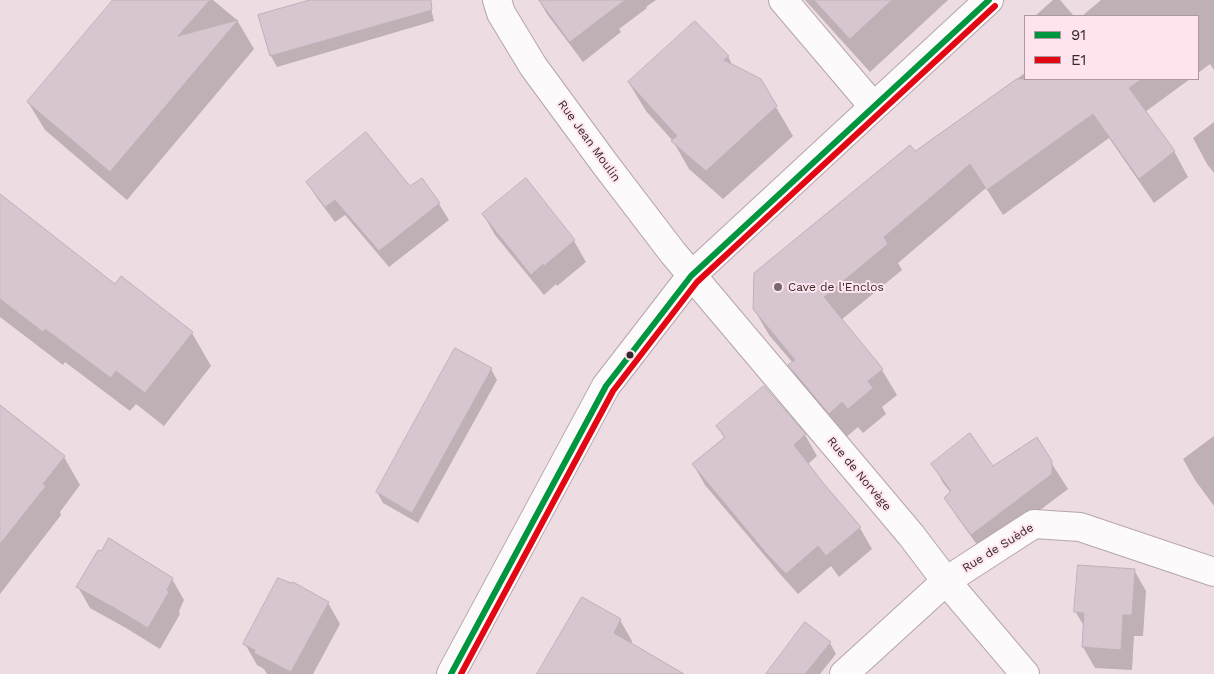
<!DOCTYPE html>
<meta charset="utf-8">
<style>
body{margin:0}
#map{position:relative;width:1214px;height:674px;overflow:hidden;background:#eedce3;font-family:"Work Sans",sans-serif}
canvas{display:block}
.legend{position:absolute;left:1024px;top:15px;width:175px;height:65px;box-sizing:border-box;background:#ffe4ee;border:1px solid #ae99a1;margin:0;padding:6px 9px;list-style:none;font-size:15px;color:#35292e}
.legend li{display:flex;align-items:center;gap:10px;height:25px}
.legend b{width:25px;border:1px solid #ae99a1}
</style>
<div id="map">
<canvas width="1214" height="674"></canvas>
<ul class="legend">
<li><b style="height:6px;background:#009640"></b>91</li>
<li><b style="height:6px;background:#e30613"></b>E1</li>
</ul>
</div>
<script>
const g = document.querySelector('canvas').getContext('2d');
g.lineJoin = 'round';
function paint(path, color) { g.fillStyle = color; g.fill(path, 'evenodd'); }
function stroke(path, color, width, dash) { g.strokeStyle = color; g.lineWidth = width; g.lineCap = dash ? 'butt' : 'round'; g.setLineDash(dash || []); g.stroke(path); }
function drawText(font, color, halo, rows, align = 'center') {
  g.font = font + ' "Work Sans",sans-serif'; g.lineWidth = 4; g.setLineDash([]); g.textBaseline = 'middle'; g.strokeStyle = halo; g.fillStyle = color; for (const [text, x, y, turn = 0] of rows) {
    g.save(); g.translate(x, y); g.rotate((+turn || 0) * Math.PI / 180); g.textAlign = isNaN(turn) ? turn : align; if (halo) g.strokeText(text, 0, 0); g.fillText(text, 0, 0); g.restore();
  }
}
paint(new Path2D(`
 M114,0h99l24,20 17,29 -127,151 -82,-70 -17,-28z
 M312,0h117l5,21 -157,46 -6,-11z
 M539,0h117l-10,7 1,1 -28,21 2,3 -38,30 -36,-48z
 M805,0h143l-78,72z
 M1053,0h7l14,16h-39z
 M1101,0h113v70l-4,-6 -12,9v-57h-116z
 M728,56l5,11 27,13 33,56 -70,63 -34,-30 -16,-28 -27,-30 -17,-28z
 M1025,73v6h165l-45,33 29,39 14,26 -34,26 -45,-65 -106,77 -17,-27 -88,75 4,7 -61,50 41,50 15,25 -15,12 4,7 -23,19 -5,-6 -13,11 -41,-47 -14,-25 3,-3 -24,-28 -15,-26 160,-157z
 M1214,122v51l-7,-9 -14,-26z
 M421,179l18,25 10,16 -60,47 -44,-52 -10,7 -18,-24 -10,-16 103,6z
 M526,180l48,61 12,21 -29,24 -1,-2 -12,11 -49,-60 -12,-21z
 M0,195l115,90 77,48 19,33 -47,60 -28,-22 -6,7 -65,-49 -2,3 -63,-48z
 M491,369l6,11 -79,143 -35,-20 -6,-11z
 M0,424l64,33 16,28 -20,27 1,3 -61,79z
 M718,427l87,8 12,21 -10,9 53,63 12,21 -33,28 -8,-11 -33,28 -17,-19 -76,-90 -12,-21 32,-25z
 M1214,436v70l-19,-26 -12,-21z
 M1036,439l32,50 -85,64 -26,-36 -11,-19 5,-5 -8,-10 -10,-19 60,4z
 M102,553l70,26 12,21 -5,11 1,3 -20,35 -34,-21 -36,-20 -12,-21z
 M1134,570l12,21 -3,45h-9l-2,34 -37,-2 -12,-21 1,-21 -9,-15z
 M328,603l12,21 -27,50h-46l-3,-5 -7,-4 -12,-21z
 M620,620l12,21 -1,3 30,30h-123z
 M830,643l6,11 -16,20h-53z`), '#0003');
const building = new Path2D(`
 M113,0h97l-32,36 60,-16 -128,152 -83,-70z
 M310,0h121l1,10 -162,46 -12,-41z
 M539,0h86l-55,42z
 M814,0h78l-42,39z
 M695,21l34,35 -5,4 37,19 16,27 -71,65 -35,-30 6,-5 -49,-54z
 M1017,79h125l-13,9 46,63 -36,28 -46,-65 -106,76 -17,-26 -86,73 4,7 -64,53 59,72 -15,12 5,7 -25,21 -6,-7 -13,12 -41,-49 7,-5 -42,-51 1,-36 156,-128 5,6z
 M366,132l44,54 12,-8 18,25 -61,48 -44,-51 -10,7 -19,-25z
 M526,178l49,62 -31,26 -1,-2 -12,11 -49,-61z
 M0,194l115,90 6,-8 72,56 -48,61 -29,-22 -5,7 -66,-49 -2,3 -43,-33z
 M455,348l37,20 -80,145 -36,-21z
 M764,386l42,48 -12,11 30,39 37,43 -35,29 -8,-10 -32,28 -19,-20 -75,-90 33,-27 -9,-11z
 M0,405l65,51 -22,28 3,2 -46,58z
 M970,433l23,33 44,-29 15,24v13l-81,61 -27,-37 7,-7 -20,-27z
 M109,538l64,40 -6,12 2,2 -21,36 -35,-21 -37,-20 22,-37 3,1z
 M1078,565l57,4 -3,46h-9l-2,35 -39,-3 2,-34 -10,-1z
 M278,578l13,5 2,-1 36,20 -38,70 -37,-19 1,-3 -12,-6z
 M582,597l39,22 -7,14 70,41h-147z
 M805,622l26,20 -26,32h-39z`);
paint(building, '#d7c5d0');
stroke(building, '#bdb1b8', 1);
const minor = new Path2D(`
 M497,0l4,13 32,53 72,98 68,89 238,282 35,46 79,93
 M783,0l90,106
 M451,674l155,-288 85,-110 298,-276
 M844,674l102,-93 88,-57 46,3 134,45`);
stroke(minor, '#b4a6ab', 30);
stroke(minor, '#fcfafb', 28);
stroke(new Path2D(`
 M451,674l155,-288 85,-110 298,-276`), '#009640', 6);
stroke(new Path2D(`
 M461,674l152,-283 84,-109 298,-276`), '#e30613', 6);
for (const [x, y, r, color] of [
 [778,287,5,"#76686d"],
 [630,355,4.5,"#35292e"]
]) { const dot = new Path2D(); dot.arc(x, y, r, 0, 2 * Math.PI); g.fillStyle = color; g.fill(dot); stroke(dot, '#ffe4ee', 2); }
drawText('12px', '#35292e', '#ffe4ee', [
 ["Rue Jean Moulin",589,141,54],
 ["Rue de Norvège",859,474,50],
 ["Rue de Suède",998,548,-32]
]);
drawText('12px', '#35292e', '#ffe4ee', [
 ["Cave de l'Enclos",788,287]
], 'left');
</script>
